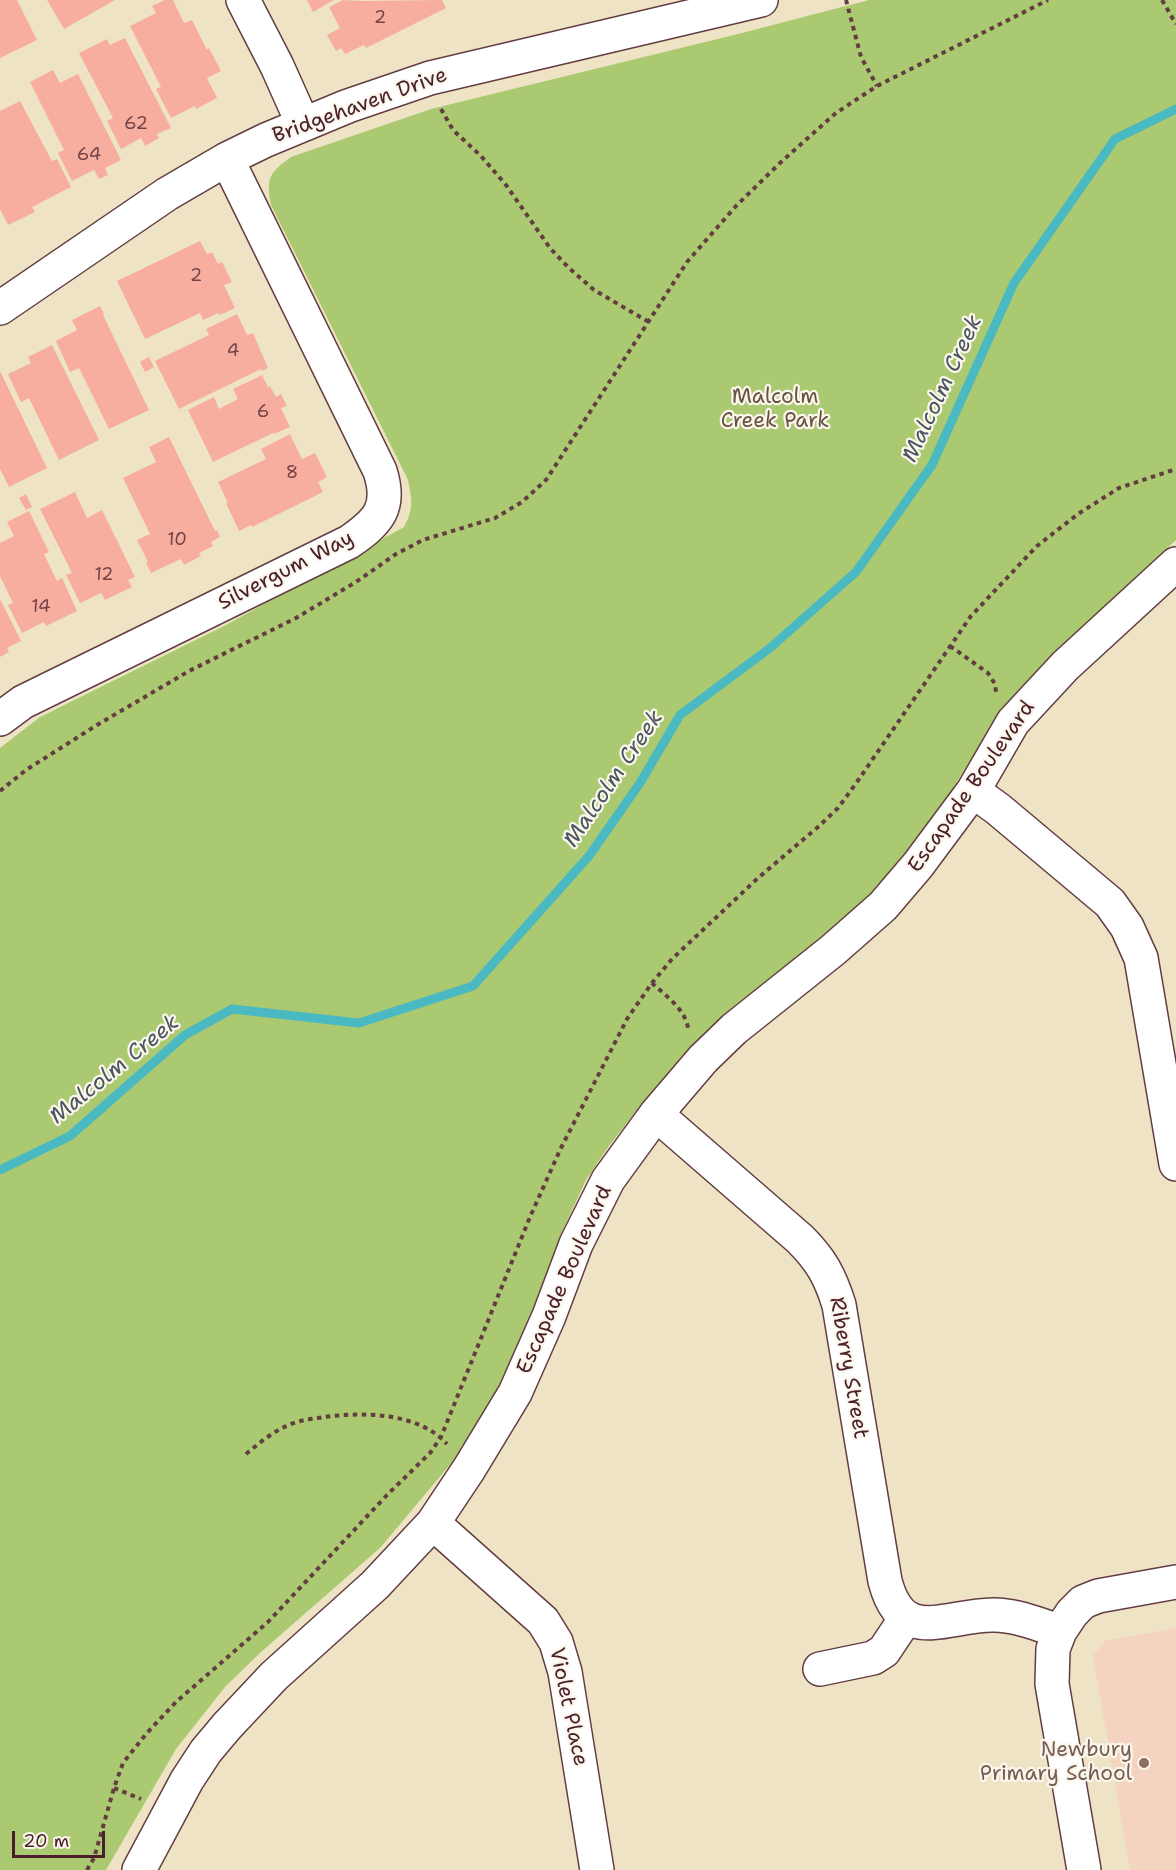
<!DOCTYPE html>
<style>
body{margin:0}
#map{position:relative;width:1176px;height:1870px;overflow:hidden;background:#eee4c5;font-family:"Shantell Sans",sans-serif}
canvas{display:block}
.scale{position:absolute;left:12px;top:1831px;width:93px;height:27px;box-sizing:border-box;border:3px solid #4a1f2b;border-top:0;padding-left:8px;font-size:18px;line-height:21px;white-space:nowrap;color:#4a1f2b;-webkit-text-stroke:4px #fbf7ec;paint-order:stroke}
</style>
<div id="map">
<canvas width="1176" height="1870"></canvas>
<div class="scale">20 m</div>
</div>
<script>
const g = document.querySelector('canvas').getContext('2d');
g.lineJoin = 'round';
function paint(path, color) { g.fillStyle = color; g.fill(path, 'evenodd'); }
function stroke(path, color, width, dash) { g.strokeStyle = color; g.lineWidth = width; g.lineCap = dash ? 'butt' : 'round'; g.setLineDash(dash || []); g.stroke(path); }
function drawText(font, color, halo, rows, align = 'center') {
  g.font = font + ' "Shantell Sans",sans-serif'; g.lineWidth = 4.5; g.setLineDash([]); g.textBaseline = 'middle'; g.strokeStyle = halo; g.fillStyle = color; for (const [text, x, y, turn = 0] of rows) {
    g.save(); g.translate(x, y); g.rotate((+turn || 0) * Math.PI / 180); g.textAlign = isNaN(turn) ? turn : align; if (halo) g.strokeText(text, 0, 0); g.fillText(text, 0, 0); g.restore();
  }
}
paint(new Path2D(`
 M1176,1628v242h-46l-37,-214 11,-15z`), '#f5d3c1');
paint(new Path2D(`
 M869,0h307v540l-64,59 -97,98 -51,73 -34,56 -59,73 -166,133 -62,70 -37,48 -20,30 -26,56 -29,80 -30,67 -47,77 -74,88 -119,104 -36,35 -49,62 -70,121h-106v-1122l40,-31 186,-92 178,-98c10,-19 8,-26 4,-47l-137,-275c-5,-27 -2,-32 20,-48l140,-48 307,-75z`), '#abc970');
stroke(new Path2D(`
 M0,1170l70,-34 115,-101 47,-26 127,14 114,-37 116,-130 51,-73 40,-68 90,-67 86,-76 76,-107 82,-182 101,-144 61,-30`), '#4ab9c1', 9);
paint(new Path2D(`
 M0,0h17l20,40 -37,18z
 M47,0h68l-51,29z
 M165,0h8l11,23 8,-3 15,30 2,-2 12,23 -14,7 10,20 -21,11 -1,-3 -24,12 -15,-29 5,-2 -31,-61 26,-13 -4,-7z
 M307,0h27l-21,12z
 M343,0l19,1 80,-1 4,8 -80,40 -2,-3 -19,9 -4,-6 -5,3 -9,-16 13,-7 -11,-21z
 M125,38l46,90 -14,6 2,4 -14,8 -4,-8 -20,11 -14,-28 6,-3 -34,-65 28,-14 3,6z
 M53,70l7,13 18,-9 43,86 -16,8 3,7 -9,4 -5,-9 -22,11 -14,-28 6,-3 -34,-68z
 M20,101l32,60 5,-2 14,28 -39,20 3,5 -27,13 -8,-16v-98z
 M200,241l7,13 5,-2 6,12 4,-2 10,20 -8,3 11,23 -15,7 -2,-2 -15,7 -3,-7 -55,26 -28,-58z
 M100,306l4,8 -1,1 46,95 -40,19 -30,-61 -9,4 -14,-31 21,-11 -5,-10z
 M237,314l10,21 6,-2 15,35 -6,3 -1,-2 -82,40 -24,-48 54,-26 -3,-6z
 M52,345l47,95 -40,20 -30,-62 -8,4 -13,-28 23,-11 -3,-6z
 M149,357l5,10 -9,5 -5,-10z
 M0,371l47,97 -38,19 -9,-18z
 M262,375l6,12 2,-1 6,11 5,-3 6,12 -6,2 9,19 -16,7 -1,-1 -60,29 -25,-52 26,-13 5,12 19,-10 -5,-10z
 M290,434l12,25 13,-6 12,24 -9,5 5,10 -71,35 -1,-2 -12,6 -13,-28h2l-10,-21 48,-23 -5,-10z
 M169,437l46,94 2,-1 3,7 -9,5 2,4 -14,7 2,3 -17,9 -3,-6 -30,14 -5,-10 2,-1 -11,-22 13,-6 -27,-56 33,-16 -7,-15z
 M75,492l12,26 15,-8 33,67 -7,3 4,7 -27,13 -4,-7 -21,10 -14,-28 6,-2 -32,-64z
 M26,494l6,13 -6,3 -7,-12z
 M29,511l20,41 -5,2 13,27 5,-3 15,33 -31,15 -2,-4 -22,11 -14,-28 5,-2 -13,-27v-33l14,-7 -7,-14z
 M0,599l21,42 -14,7 2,4 -9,5z`), '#f7ae9f');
const minor = new Path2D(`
 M243,0l34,66 26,58
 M0,308l167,-114 60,-35 39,-19 82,-34 82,-28 331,-78
 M0,719l23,-17 326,-160c29,-20 43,-34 31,-71l-153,-312
 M973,791l25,18 112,94 17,24 14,31 35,206
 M656,1114l144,125c21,21 30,37 39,66l46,276c17,65 58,35 107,34 22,-1 47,10 68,16
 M433,1523l110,98 13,21 9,30 32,198
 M820,1669l53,-11 11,-7 22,-33
 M139,1870l48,-90 19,-29 21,-25 47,-50 101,-91 58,-62 36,-54 46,-76 34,-77 27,-72 32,-64 48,-66 47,-55 31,-30 99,-79 50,-44 35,-41 55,-74 40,-69 52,-56 111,-102
 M1084,1870l-32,-186 1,-35 7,-18 12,-18 11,-11 15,-6 78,-14`);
stroke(minor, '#633d42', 36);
stroke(new Path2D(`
 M846,0l15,57 16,29
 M1162,0l14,24
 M441,109l12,21 28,26 25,29 44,63 18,19 26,23 55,32
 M950,646l38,27 7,11 1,8
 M0,791l26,-21 71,-45 92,-54 107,-53 60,-36 40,-28 27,-14 72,-22 27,-16 24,-22 141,-218 49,-56 44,-43 56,-50 41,-27 171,-86
 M652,983c14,13 33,26 36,45
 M246,1454c16,-13 31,-26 51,-32 8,-3 18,-3 27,-5 39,-5 94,-5 123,27
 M114,1788l27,11
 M87,1870l7,-12 20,-70 9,-25 23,-29 30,-32 92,-80 119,-127 43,-42 11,-16 89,-220 30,-67 67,-131 25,-36 20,-24 86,-81 60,-51 20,-19 19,-26 114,-166 66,-70 41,-32 41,-26 57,-19`), '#633d42', 4, [4.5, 4.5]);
stroke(minor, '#fff', 33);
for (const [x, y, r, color] of [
 [1144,1763,6,"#8d6e63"]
]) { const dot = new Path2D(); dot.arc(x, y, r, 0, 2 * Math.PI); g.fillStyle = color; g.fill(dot); stroke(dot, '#fbf7ec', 2); }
drawText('18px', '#754348', null, [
 ["2",380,18],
 ["62",136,124],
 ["64",89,155],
 ["2",196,276],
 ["4",233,351],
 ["6",263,412],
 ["8",292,473],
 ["10",177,540],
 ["12",104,575],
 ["14",41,607]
]);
drawText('21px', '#4a1f2b', '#fbf7ec', [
 ["Bridgehaven Drive",360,106,-20],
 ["Silvergum Way",286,571,-27],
 ["Escapade Boulevard",972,787,-55],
 ["Escapade Boulevard",565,1280,-66],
 ["Riberry Street",848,1368,80],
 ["Violet Place",568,1707,78]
]);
drawText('21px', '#675240', '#fbf7ec', [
 ["Malcolm",775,398],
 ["Creek Park",775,422]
]);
drawText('21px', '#785e54', '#fbf7ec', [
 ["Newbury",1132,1751],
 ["Primary School",1132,1775]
], 'right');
drawText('italic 22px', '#4a5560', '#fbf7ec', [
 ["Malcolm Creek",943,389,-65],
 ["Malcolm Creek",614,779,-56],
 ["Malcolm Creek",115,1070,-39]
]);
</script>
